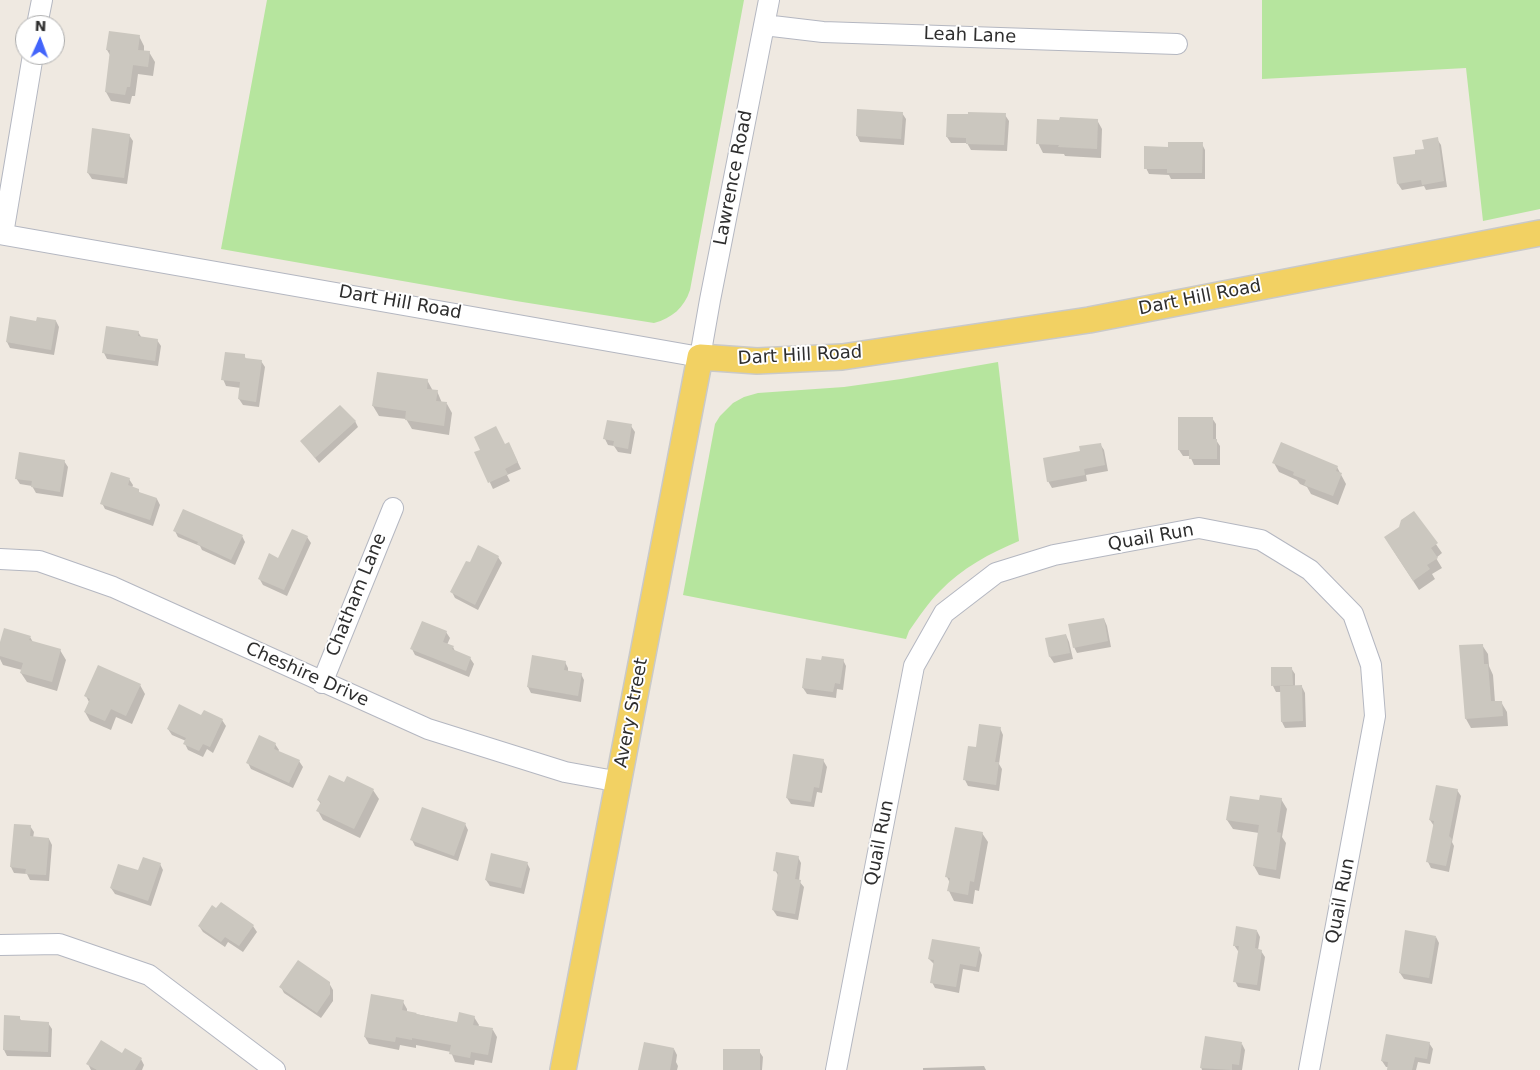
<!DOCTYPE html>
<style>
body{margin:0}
#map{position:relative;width:1540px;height:1070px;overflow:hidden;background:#efe9e1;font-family:"DejaVu Sans",sans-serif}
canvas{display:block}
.north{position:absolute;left:15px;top:15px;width:50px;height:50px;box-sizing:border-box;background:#fff;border:1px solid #ababab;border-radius:50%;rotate:2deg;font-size:14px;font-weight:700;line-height:20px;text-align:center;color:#2e2e2e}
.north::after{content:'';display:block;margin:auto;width:18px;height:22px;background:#4264fb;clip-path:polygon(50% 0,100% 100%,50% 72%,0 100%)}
</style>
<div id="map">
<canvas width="1540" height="1070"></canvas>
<div class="north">N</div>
</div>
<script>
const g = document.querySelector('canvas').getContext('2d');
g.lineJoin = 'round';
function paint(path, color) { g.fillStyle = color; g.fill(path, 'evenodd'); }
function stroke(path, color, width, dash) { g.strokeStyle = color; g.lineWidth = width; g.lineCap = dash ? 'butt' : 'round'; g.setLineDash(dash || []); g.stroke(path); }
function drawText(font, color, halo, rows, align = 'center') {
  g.font = font + ' "DejaVu Sans",sans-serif'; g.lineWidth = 4; g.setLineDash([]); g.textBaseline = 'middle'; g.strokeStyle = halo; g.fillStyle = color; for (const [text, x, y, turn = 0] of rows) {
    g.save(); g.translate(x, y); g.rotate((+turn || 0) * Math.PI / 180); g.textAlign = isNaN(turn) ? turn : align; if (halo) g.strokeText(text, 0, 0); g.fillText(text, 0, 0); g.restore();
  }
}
paint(new Path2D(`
 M267,0h477l-54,290c-6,18 -18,28 -36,33l-138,-22 -295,-52z
 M1262,0h278v209l-57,12 -17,-153 -204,11z
 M998,362l21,179c-29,12 -57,27 -79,50 -12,12 -21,26 -31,40l-3,8 -223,-44 32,-171 5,-8 13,-13 11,-6 14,-4 86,-6 57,-8z`), '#b6e59e');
paint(new Path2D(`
 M139,36l5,10v6h5l6,10 -2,14 -15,-2 -3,22h-3l-2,8 -19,-3 -5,-9 4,-37 -3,-5z
 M902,113l4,6 -2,26 -44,-3 -3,-6z
 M1005,115l4,6 -2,30 -36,-1 -4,-7h-16l-4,-6z
 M1097,120l5,9 -1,29 -36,-2 -1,-2 -21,-1 -5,-10 23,-22z
 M129,135l4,6 -6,43 -35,-5 -4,-6z
 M1437,139l4,6 6,42 -21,3 -2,-4 -22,4 -4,-6 19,-29z
 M1202,144l3,6v29h-34l-2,-4 -20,-1 -3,-6 23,-20z
 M56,321l3,6 -5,28 -44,-7 -3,-6 31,-20z
 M138,332l4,6 15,2 4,6 -3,20 -51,-7 -3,-6z
 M244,355l2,4 15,2 4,6 -6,40 -16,-2 -4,-6 2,-11 -15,-2 -3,-7z
 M427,380l6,11h4l5,12 5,1 5,9 -3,22 -37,-6 -6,-10 -27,-3 -6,-10z
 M1212,418l4,6v16l4,6v19h-26l-4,-9h-7l-4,-6z
 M355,421l3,6 -39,36 -17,-21z
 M631,426l4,6 -4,22 -13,-2 -4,-6 -6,-1 -3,-6z
 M1100,444l4,6 4,21 -22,4 1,6 -35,7 -4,-7 34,-29z
 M505,446l7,4 9,19 -14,6 3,6 -17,8 -17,-36z
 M64,461l4,6 -5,30 -27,-4 -4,-7 -12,-2 -4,-6z
 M1274,463l63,4 9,17 -8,21 -27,-11 -4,-7 -7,-3 -3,-4 -18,-8z
 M129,479l4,6 -1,3 8,5 17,6 3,6 -7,21 -48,-17 -3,-6z
 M1414,512l28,41 -6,5 6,10 -10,6 3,5 -16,11 -28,-43 9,-20z
 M175,531l67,5 3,6 -10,23 -33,-15 -2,-4 -22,-9z
 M307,537l4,6 -24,53 -24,-11 -4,-7z
 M498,557l4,6 -24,47 -23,-12 -3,-6 18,-28z
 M1104,619l3,7 4,21 -34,6 -3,-6z
 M446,632l4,6 -3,7 6,2 2,4 15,7 4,6 -5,13 -54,-22 -3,-6z
 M1066,635l3,7 4,17 -19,4 -4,-6 -3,-18z
 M30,637l3,5 27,8 6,10 -9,31 -30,-9 -6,-9 1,-3 -19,-5 -3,-6v-12z
 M1482,645l6,9 1,12 4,9 2,27h6l6,10 1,14 -37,2 -5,-9z
 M843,660l3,6 -3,24 -6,-1 -1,9 -29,-4 -4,-6z
 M565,662l3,6v4l13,2 3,6 -3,22 -50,-9 -3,-6z
 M1272,668h19l4,6v13h7l3,6 1,34 -21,1 -3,-6 -1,-30h-5l-3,-6z
 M140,685l5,9 -13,30 -16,-7 -5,13 -21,-9 -5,-9 4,-10 -3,-6z
 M202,717l20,3 4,6 -13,27 -6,-4 -4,8 -15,-7 -3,-6 1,-3 -14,-6 -4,-6z
 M1000,728l3,7 -4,29 3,5 -3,22 -31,-5 -3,-6 12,-32z
 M275,744l4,6 -1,2 21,9 4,6 -10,21 -42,-19 -3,-6z
 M823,760l4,7 -5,26 -5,-1 -3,15 -23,-3 -4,-6z
 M344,784l29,6 6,9 -19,39 -37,-18 -5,-9 3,-7 -3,-4z
 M1457,790l4,6 -9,46 2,4 -5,26 -18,-4 -3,-6 6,-36 -4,-6z
 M1281,799l6,10 -5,28 4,6 -6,36 -21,-4 -5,-9 5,-33 -26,-4 -6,-9 33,-18z
 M465,824l3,6 -10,31 -43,-15 -3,-6z
 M30,826l4,6 -1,6 16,1 3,6 -3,36 -19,-1 -3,-6 -13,-1 -3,-6z
 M982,833l6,9 -9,49 -4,-1 -2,14 -19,-3 -5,-10 1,-8 -3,-6z
 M798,857l3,6 -2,18 5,6 -6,33 -21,-4 -4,-6 6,-33 -4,-7z
 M527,863l3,6 -6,25 -34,-8 -4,-6z
 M160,864l3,6 -12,36 -36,-12 -4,-6 28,-16z
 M199,926h54l4,6 -14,20 -15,-10 -3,5 -22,-15z
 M1257,931l3,6 -2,13 3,1 4,6 -5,34 -22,-4 -3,-6 4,-29 -1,-1 -4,-6z
 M1436,937l3,6 -7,41 -28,-5 -4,-6z
 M979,949l3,6 -3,17 -16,-3 -4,24 -24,-5 -3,-6 3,-17 -6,-6z
 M329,983l4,7v11l-12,17 -37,-25 -3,-6z
 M403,1002l4,7v3l51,11 16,-6 5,8 -1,2 15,3 4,7 -5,26 -17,-3 -1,5 -19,-3 -4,-10 -35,-7v3l-16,-3 -1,5 -30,-6 -4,-7z
 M19,1017l3,5 26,1 4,6 -1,28 -44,-1 -3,-6z
 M1429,1043l4,6 -3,15 -12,-2 -2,8h-28l1,-3h-3l-4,-6z
 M1242,1044l3,6 -3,20h-40l-1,-3z
 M674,1049l3,6 -1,7 2,4 -1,4h-37z
 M759,1051l4,6 -1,13h-38z
 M123,1054l18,5 3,6 -2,5h-51l-3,-6z
 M984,1066l2,4h-63v-2z`), '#0003');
paint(new Path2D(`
 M109,31l31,4 -2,15 12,1 -2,16 -15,-2 -3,22h-3l-2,8 -20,-3 5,-42h-4z
 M857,109l46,3 -2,27 -45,-3z
 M968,112l38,1 -2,32 -38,-1v-6l-20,-1 1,-23h21z
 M1060,117l38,2 -1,30 -39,-2 1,-2 -23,-1 1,-25 22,1z
 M92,128l38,6 -6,44 -37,-5z
 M1438,137l6,44 -22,4 -1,-5 -24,4 -4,-27 22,-3v-4l9,-1 -2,-9z
 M1168,142h35l-1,31h-35v-4h-23v-23l24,1z
 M10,316l26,5 1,-4 19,3 -5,30 -45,-8z
 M106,326l33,5 -1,5 20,3 -3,22 -53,-8z
 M225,352l20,2v4l17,2 -6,42 -18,-3 2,-17 -19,-2z
 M377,372l51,7 -1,10 11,1 -2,11 11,1 -3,24 -39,-6 1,-9 -34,-5z
 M340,405l16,16 -41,37 -15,-17z
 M1178,417h35v22h4v20h-28v-9h-11z
 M607,420l25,4 -4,25 -15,-3 1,-5 -11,-2z
 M496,426l9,18 4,-2 9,20 -13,7 3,5 -20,9 -14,-31 6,-2 -6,-13z
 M1281,442l57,24 -2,5 6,2 -9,23 -29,-11 2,-5 -13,-5 1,-3 -22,-9z
 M1101,443l4,22 -21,4 1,6 -38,7 -4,-24 37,-7 -1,-5z
 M19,452l46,8 -5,32 -29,-5 1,-6 -17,-2z
 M111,472l19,6 -2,7 11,4v3l18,6 -7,22 -50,-16z
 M183,509l60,26 -12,25 -34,-16 1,-2 -25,-11z
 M1414,511l24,32 -7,5 7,10 -11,7 3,4 -17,12 -29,-44 15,-10 2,-7z
 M292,529l16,7 -24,54 -26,-11 11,-26 9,5z
 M478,545l21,11 -24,49 -25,-13 16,-31 4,1z
 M1104,618l4,23 -35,7 -5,-24z
 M422,621l25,10 -4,11 11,4 -2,3 19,8 -5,14 -56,-22z
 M4,628l27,8 -2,4 32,9 -9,33 -32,-9 3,-10 -23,-7v-14z
 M1066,634l4,19 -21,4 -4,-19z
 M1483,644l1,20h4l3,37h11l1,15 -38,3 -6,-74z
 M532,655l34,6 -2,9 18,3 -4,23 -51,-9z
 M822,656l22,3 -4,25 -5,-1 -2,9 -31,-4 4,-30 15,2z
 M98,665l43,19 -15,32 -15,-7 -6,12 -21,-9 6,-13 -6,-3z
 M1271,667h21l1,18 -22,1z
 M1302,685l1,36 -22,1 -1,-36z
 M179,704l22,11 3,-5 19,9 -13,28 -7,-3 -4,7 -16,-7 3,-6 -19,-9z
 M979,724l22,3 -6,35h4l-3,23 -33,-5 5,-34 8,1z
 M259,735l17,8 -2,6 26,11 -11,23 -43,-20z
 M793,754l31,5 -5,29 -5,-1 -3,15 -25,-4z
 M329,775l15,7 3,-6 27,13 -20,40 -38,-18 5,-9 -4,-2z
 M1436,785l22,4 -9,47 3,3 -6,27 -20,-4 8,-41 -5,-1z
 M1260,795l22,3 -5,34 4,1 -5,37 -23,-4 6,-41 -33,-5 4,-24 29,4z
 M422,807l44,16 -12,33 -44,-16z
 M14,824l17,1 -1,11 19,2 -3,37 -21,-1 1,-5 -16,-2z
 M955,827l28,5 -9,50 -4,-1 -2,14 -21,-4 3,-13 -5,-1z
 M776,852l23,4 -4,23 6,1 -6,34 -23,-4 6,-38 -5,-1z
 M491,853l37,9 -7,26 -36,-8z
 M143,857l18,6 -13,38 -38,-13 8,-24 20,6z
 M221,902l33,23 -15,21 -14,-9 -4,5 -23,-16 14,-21 4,3z
 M1236,926l21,4 -2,18 7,2 -5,35 -24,-3 6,-36h-6z
 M1405,930l31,6 -7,42 -30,-5z
 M932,939l48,8 -4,20 -16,-3 -4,23 -26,-4 4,-23 -6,-1z
 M298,960l32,22v12l-13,19 -38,-26z
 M371,994l33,6 -2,10 15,3 -1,1 41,8 2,-10 16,4 -2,9 20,3 -5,27 -17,-3 -1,6 -21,-4 2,-9 -39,-7v2l-16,-3 -1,5 -31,-5z
 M4,1015l16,1v4l29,2 -1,30 -45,-2z
 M1386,1034l44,8 -3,17 -12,-2 -3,13h-25l1,-8 -7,-1z
 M1205,1036l37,6 -3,23 -7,-1v6l-32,-2z
 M101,1040l21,13 3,-5 17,10 -7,12h-38l-11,-6z
 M644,1042l30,6 -4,22h-32z
 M723,1049h37v21h-37z`), '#cbc7bf');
const minor = new Path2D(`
 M37,25l5,-25
 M764,25l59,7 354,12
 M0,234l700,123 10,-57 59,-300
 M3,234l30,-179
 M0,559l39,2 74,26 315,142 137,43 55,10
 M322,683l71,-175
 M0,945l59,-1 90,31 126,95
 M836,1070l78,-404 30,-53 52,-40 58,-18 145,-27 62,12 49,30 43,44 18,51 4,51 -66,354`);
const major = new Path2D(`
 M563,1070l137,-713 57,4 85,-4 247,-37 451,-87`);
stroke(minor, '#b4b7c1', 22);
stroke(major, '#c9c9c9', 28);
stroke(minor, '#fff', 20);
stroke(major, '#f2d163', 25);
drawText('18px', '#2e2e2e', '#fff', [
 ["Leah Lane",970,36,2],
 ["Lawrence Road",734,178,-79],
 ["Dart Hill Road",1200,298,-11],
 ["Dart Hill Road",400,303,10],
 ["Dart Hill Road",800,356,-3],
 ["Quail Run",1151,538,-10],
 ["Chatham Lane",357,595,-68],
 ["Cheshire Drive",307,675,24],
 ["Avery Street",632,713,-79],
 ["Quail Run",880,843,-79],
 ["Quail Run",1341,901,-79]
]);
</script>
